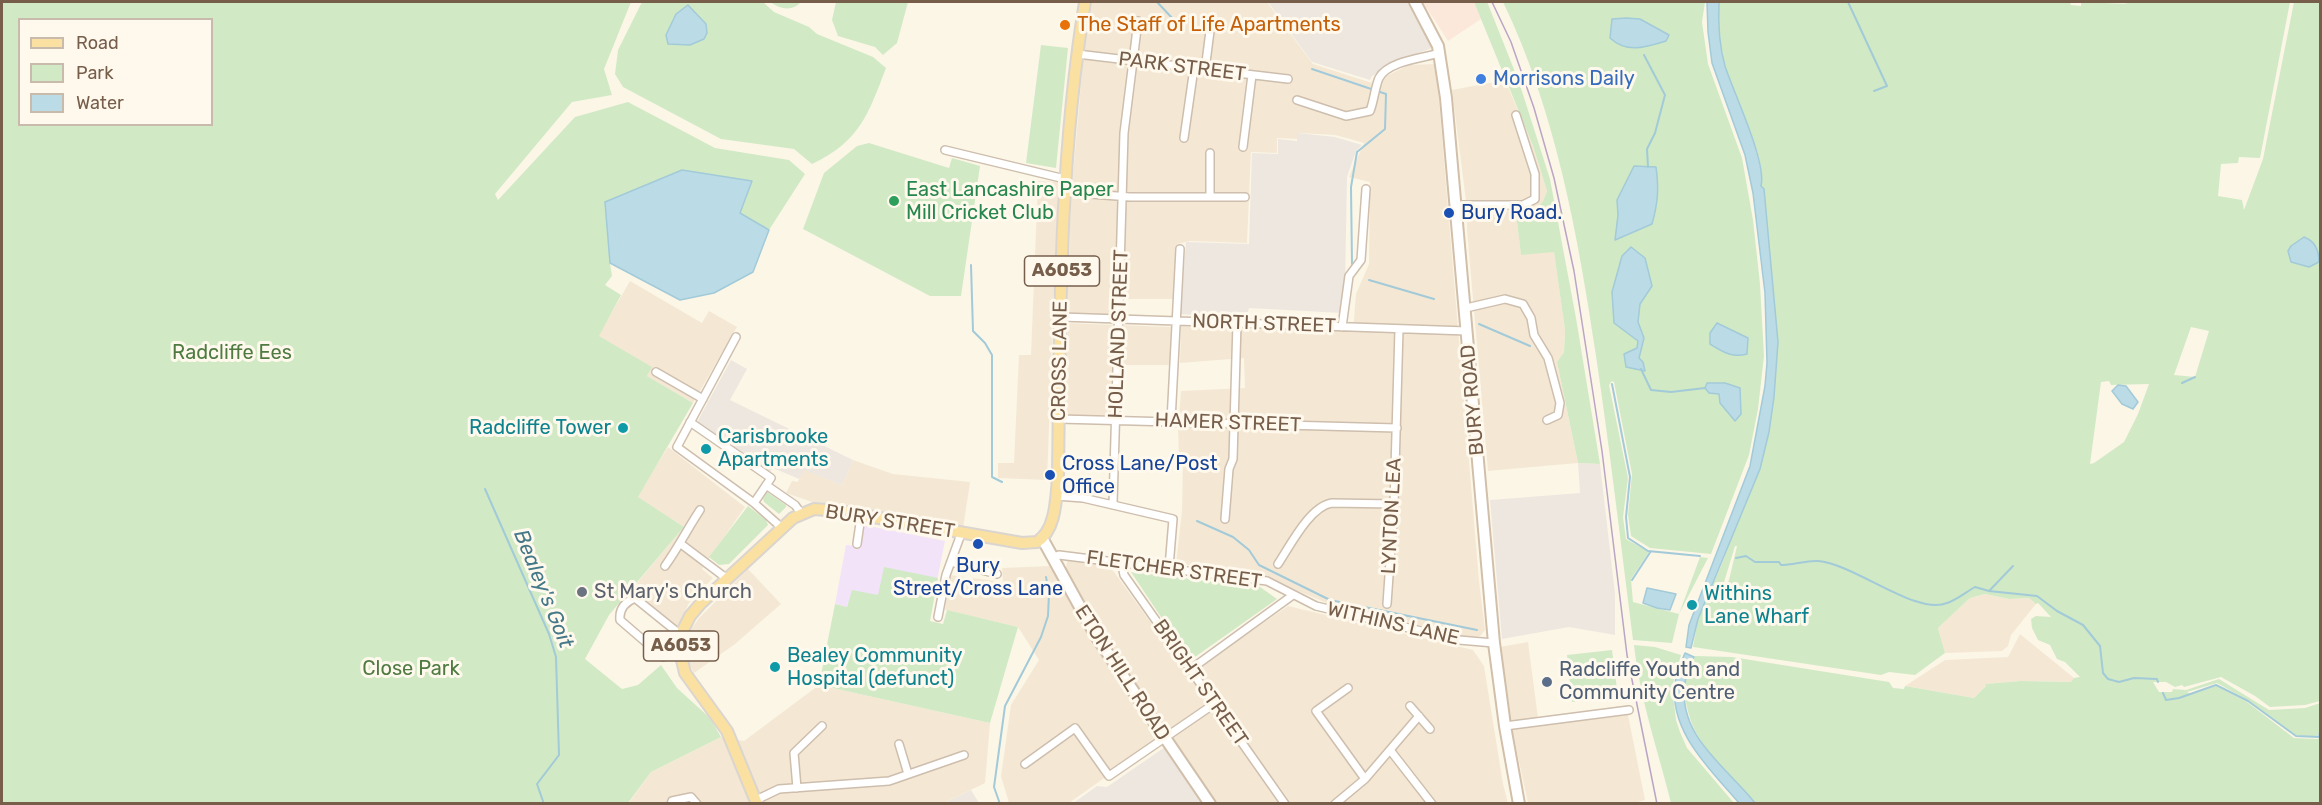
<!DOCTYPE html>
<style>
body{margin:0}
#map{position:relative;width:2322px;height:805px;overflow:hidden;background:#fcf6e7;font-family:Rubik,sans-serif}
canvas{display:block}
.frame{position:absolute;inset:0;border:3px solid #765e4b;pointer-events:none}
.legend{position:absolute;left:18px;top:18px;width:195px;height:108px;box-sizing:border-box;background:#fff9ed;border:2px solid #c8bbac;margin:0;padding:8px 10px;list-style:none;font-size:18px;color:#765e4b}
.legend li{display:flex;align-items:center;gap:12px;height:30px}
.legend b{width:30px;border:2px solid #c8bbac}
</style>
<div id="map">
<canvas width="2322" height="805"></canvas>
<div class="frame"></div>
<ul class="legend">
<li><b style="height:8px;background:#fae0a1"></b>Road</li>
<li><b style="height:16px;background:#d1eac5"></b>Park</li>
<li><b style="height:16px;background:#bbdce6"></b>Water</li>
</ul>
</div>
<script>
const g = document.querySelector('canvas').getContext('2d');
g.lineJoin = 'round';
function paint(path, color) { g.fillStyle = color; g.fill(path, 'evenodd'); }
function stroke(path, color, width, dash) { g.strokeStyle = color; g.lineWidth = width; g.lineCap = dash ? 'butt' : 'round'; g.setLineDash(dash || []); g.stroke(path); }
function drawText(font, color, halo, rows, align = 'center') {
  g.font = font + ' Rubik,sans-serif'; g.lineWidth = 6; g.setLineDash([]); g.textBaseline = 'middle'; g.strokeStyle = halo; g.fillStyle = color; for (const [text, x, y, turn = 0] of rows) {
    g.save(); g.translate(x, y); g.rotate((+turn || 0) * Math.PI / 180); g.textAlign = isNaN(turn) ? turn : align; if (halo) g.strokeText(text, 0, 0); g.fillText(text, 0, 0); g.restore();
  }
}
paint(new Path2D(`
 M1092,2h175l46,62 59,19 37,-18 27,-1 43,517 6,49 -5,6 -14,1 -139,-34 -78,-32 -73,-7 6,-53 1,-52 -4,-1 -1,-29 3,-38 64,-3 -1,-30 -64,5 1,-37 172,5 3,-37 13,-30 1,-82 -21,-5 15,-34 -29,-8 -38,-2v6l-20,-1v15l-26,-1 -4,91 -57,-2 -13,3 -4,55h-53v15h-53l4,-116 12,-137z
 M1505,80l28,66 14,45 -4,10 -5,6 -9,5 -13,2 5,40 33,-3 11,79 -1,22 -7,10 21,101 -90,8 -21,-241v-21l-15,-119z
 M1038,181l20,1 -11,298 -49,-2v-15h16l5,-108h12z
 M630,281l72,42 7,-12 28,16 -44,76 -46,-27 4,-9 -53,-31z
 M1064,323l109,4 -3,38h-53l1,51h-55z
 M668,447l77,60 -43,62 11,9 -24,25 -12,25 -47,-37 54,-64 -47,-30z
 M853,460l40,14 77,8 -7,47 -151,-27 -26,-9 6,-12 6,1 5,-13 39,16z
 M1067,560l42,5 173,238h-71l-46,-68 -96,68h-60l-8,-27 10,-71 28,-45 -21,-33 -73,-17 4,-35 54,7 -1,-14 48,-2 4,5 11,7z
 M748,569l33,35 -46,40 -41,29 -7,-12 -2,-12 2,-12 5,-9 7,-10z
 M1985,594l24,5 20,-1 7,6 -25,31 -3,11 -6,5 -57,2 -7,-25 32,-30z
 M1288,606l185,44 11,16 19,118 5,19h-217l-97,-133z
 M2020,634l54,44 -2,4 -51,-1 -36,3 1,2 -12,12 -69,-12 40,-26 63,-3z
 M1528,642l10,76 -28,4 -10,-75z
 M819,685l171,38 -5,60 -41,20 -316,1 23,-32 70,-35 23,4z
 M1628,715l17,85 -14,4 -103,-1 -16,-74z`), '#f4e8d5');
paint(new Path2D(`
 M1423,2h51l7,17 -33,22z`), '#fce8db');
paint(new Path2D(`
 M1268,2h139l25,46 -19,7 -41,21 -2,4 -58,-18z
 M1297,133l38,4 27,8 -6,6 -9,26 -2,109 -3,27 -93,-5 -3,11 -66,-5 6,-72 63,2 3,-91 26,1v-15l19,2z
 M731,360l16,9 -17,31 123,60 -11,25 -38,-15 -5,9 -26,-11 -6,7 -71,-51z
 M1578,463l22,1 15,130v41l-46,-8 -67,12 -12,-139 90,-7z
 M1165,747l39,56 -132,1 25,-18 10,1z
 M971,790l8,13h-35z`), '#ede7e0');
paint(new Path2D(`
 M864,525l81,16 -16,80 -81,-19 -1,5 -12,-3 11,-59 14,1z`), '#f3e3f9');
paint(new Path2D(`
 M2,2h629l-27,67 8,26 -40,7 -77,92 3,6 77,-83 53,-15 87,46 74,12 16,14 -36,56 -29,-17 12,-32 -70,-11 -72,93 2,13 -7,9 16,10 -22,41 53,31 -5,9 46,27 -55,94 46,30 -75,88 -24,44 37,30 16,-4 23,-20 16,23 33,30 11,19 -70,35 -23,31h-626zM20,20h192v104h-192z
 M642,2h121l11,10 35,15 8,7 56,23 13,11c-18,47 -26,73 -74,96l-18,-15 -73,-10 -98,-52 -8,-13 3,-24z
 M770,2h31c-9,10 -21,7 -31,0z
 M836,2h72l-11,41 -14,12 -8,-8 -37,-11 -6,-16z
 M1474,2h13l3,7 29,73 31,97 26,139 24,146 -22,-1 -21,-101 7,-10 1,-22 -11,-78 -33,3 -5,-41 13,-2 9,-5 5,-6 4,-10 -14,-45z
 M1503,2h202l-3,20 6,42 34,94 11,62 7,64 4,72 -6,53 -9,46 -38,99 -61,-6 -19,-12 -3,-21 4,-41 -18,-92 -2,-1 -3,4 19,93 -5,39 3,22 23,13 -18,27 2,23 46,12 21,-57 8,1 -29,56 -7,29 -39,-3c-12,-95 -23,-189 -37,-284 -18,-120 -40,-244 -93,-354z
 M1719,2h351l1,3 10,1v-4l47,2 -9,-2h171l-30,156 -21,-1 -1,6 -17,1 -3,32 24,4 2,10 19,-51 31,-157h26v699l-15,4 -35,2 -15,-11 -34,-19 -37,10 -2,-2 -7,2 -9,-5h-13l6,10h13l1,-3 13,1 33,-11 50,31 36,-2 15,-5v28l-3,6 -21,-2 -47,-34 -32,-18 -30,9 4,2 25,-8 31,16 47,36 24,1 2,-4v68h-566c-28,-39 -63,-54 -69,-108 -1,-6 1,-27 4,-32 1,-3 4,-5 6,-7l37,1 157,25 4,6 11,1 1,-3 69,12 12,-12 -1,-2 36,-3 50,1 3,-4 6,-1 -15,-15 -8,-3 -7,-14 -12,-5 -6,-12 -1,-9 5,-3 15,1 -13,-14 -2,1 -7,-6 -20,1 -24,-5 -15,4 -32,30 7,25 -30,22 -26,-3 -8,3 -188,-28 5,-28 25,-58 46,-129 5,-35 4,-55 -14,-153 -3,-3c7,-28 -28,-89 -36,-120 -5,-21 -7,-42 -6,-64zM2191,327l18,4 -14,46 -21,-2zM2109,381l2,4 38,-1 -11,30 -14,28 -30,21 -4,1 11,-82zM1735,546h2l-8,34 -11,22z
 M1041,45l27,3 -12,120 -30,-5z
 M869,143l80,25 3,-10 28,8 -19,130h-31l-127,-67 21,-56 33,-27z
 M767,492l19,13v2l-7,7 -15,-12 -1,-3z
 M748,506l18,14 2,5 -39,39 -10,1 -10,-8z
 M884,567l54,11 -8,43 13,3 4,-14 71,17 -28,96 -171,-38 16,-81 12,3 5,-17 26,5z
 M1131,572l129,15 17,12 -82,58 -6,2z
 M1634,645l21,2 26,8 -9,32 4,33 4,12 7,16 47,55h-63c-13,-53 -31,-103 -37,-158z
 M1612,650l6,47 -46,5 -5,-47z`), '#d1eac5');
const water = new Path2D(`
 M1707,2h12c-1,22 0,43 6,64 9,28 42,96 36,120l3,3 14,153 -4,55 -5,35 -9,37 -62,150 -7,29 -5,-1 3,-22 61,-159 15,-80 2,-23 -2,-70 -12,-100 -8,-38 -33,-92 -4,-31z
 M688,5l18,19 1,9 -3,6 -14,6 -22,-1 -2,-9 10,-21z
 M1626,18l14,1 29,16 -3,6c-20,6 -39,13 -56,-3l2,-19z
 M1634,166l22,1c3,21 2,36 -4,57l-37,16 3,-25 -1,-15z
 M682,170l70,11 -12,32 29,17 -16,42 -39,21 -34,7 -70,-37 -5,-61z
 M2304,237c11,4 15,13 15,25l-10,5 -18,-5 -3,-11 3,-5z
 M1631,247l14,11 7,28 -12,18 -2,18 6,16 -5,20 4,4 2,9 -19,-4 -2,-13 13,-6 1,-7 -24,-18 -2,-31 10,-36z
 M1717,323l31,15 -1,16c-15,4 -24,-2 -37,-10v-11z
 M1707,383h18l15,5 1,26 -6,7 -15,-18 -1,-9 -10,-1 -4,-5z
 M2118,385l8,1 12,16 -5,7 -11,-5 -10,-13z
 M1647,588l29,6 -6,16 -13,-2 -14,-5z
 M1685,653l9,4c-7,8 -7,16 -9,26 -8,53 42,84 70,120h-16c-28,-33 -70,-71 -64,-119 1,-12 6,-21 10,-31z`);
paint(water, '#bbdce6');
stroke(water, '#a2cad8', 1.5);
stroke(new Path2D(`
 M1157,2l17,18
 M1848,2l39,84 -13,5
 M1644,55l21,40 -10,38 -8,16 1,18
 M1312,69l74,25 -1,35 -28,23 -6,35 1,77
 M971,265l2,66 12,12 7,12v122l10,5
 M1369,280l65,19
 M1479,324l51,22
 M1641,369l10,21 20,2 34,-4
 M2182,383l13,-6
 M1612,384l18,93 -4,40 2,21 20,13 52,5
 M485,489l64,145 7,23 3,98 -22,29 7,20
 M1197,521l36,16 16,13 10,15 71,35 147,30
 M1736,558l10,-2 9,6h24l2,3c11,0 27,-5 37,-4 37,3 98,55 129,42 10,-3 19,-11 28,-16l14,4 48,5 20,15 26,14 17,21 3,27 5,6 11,3 15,-4 23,1 1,3
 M1632,580l19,-29
 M1990,590l23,-24
 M2163,693l3,7 13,-2 37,-13 32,16 48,35 23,1 1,-5
 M1000,804l-6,-17 11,-81 36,-69 7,-21 1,-23 -3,-16`), '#a2cad8', 2);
const street = new Path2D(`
 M1077,54l211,25
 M1205,70l5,-39
 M1297,100l49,16 24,-5c4,-10 5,-24 9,-33 9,-17 44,-20 61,-25
 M1184,138l10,-70
 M1243,147l9,-72
 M945,150l120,29
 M1064,192l66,5h115
 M1210,196v-43
 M1456,205h67l12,-6v-25l-19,-59
 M1466,308l39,-9 18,5 8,14 3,17 14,23 12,45 -2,12 -11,5
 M1061,317l406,14
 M1342,327l7,-51 12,-16 5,-71
 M736,337l-59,110 77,56 28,25
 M656,372l47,27
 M1059,419l338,9
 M1171,421l9,-172
 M690,422l81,56 -17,25
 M766,485l29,20 6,8
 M1056,496l27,2 90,21 -4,48
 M1113,504l11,-371 14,-112
 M1225,519l4,-50 4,-10 4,-136
 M681,544l45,34
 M857,544l4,-28
 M1053,557l6,-2 208,26 49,25 143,34 35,3
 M1121,561l3,14 161,229
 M951,562l46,12
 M1278,564c12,-18 32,-58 54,-61l62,1
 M665,566c13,-18 23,-38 35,-56
 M1387,604l7,-100 5,-175
 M938,617l8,-42 15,-41
 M680,652l-17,5 -43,-37c-1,-11 5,-18 15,-22l47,38
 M1191,669l102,-74
 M1348,688l-32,23 49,68
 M1410,706l20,23
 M1505,726l124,-16
 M899,744l9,30
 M1390,750l42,54
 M1025,764l50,-36 34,48 105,-72
 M797,788l-3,-35 28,-27
 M756,800l23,-11 110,-8 75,-26
 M671,804l1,-3 19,-4 6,7
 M1335,804l30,-25 54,-63`);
const secondary = new Path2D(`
 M1415,2l23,44 8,52 48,545 11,83 14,78
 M1042,538l54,98 114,168`);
const primary = new Path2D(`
 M757,804l-30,-73 -42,-58 -5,-21 3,-22 7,-14 11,-13 92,-85 21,-9 25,2 183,32 15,-1c19,-12 19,-43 21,-64 2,-159 1,-319 27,-476`);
stroke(street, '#cebead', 10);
stroke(secondary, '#d1bfaa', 14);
stroke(primary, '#dbd5d0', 14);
stroke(street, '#fff', 7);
stroke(secondary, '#fff', 10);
stroke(primary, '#fae0a1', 10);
stroke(new Path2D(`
 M1492,2l19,40 23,66 20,70 20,93 28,180 25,204 30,149`), '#baa5c6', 1.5);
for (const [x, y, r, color] of [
 [1065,25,6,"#e8710a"],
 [1481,79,6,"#3f7fe0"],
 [894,201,6,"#2e9e5b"],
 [1449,213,6,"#1a4fb4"],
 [623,428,6,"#0f9aa8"],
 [706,449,6,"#0f9aa8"],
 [1050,475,6,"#1a4fb4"],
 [978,544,6,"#1a4fb4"],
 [582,592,6,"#6b7280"],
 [1692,605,6,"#0f9aa8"],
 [775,667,6,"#0f9aa8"],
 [1547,682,6,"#5c6f8a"]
]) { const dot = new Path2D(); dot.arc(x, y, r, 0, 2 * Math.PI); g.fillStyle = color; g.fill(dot); stroke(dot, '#fff9ed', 2); }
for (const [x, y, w] of [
 [1062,271,75],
 [681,646,75]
]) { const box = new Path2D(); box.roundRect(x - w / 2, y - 15, w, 30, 4.5); g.fillStyle = '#fff9ed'; g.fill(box); stroke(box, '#765e4b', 1.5); }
drawText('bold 18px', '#765e4b', null, [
 ["A6053",1062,271],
 ["A6053",681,646]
]);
drawText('20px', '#c56008', '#fff9ed', [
 ["The Staff of Life Apartments",1077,25]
], 'left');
drawText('20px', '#765e4b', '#fff9ed', [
 ["PARK STREET",1182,67,7],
 ["NORTH STREET",1264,324,2],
 ["HOLLAND STREET",1119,334,-88],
 ["CROSS LANE",1060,361,-89],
 ["BURY ROAD",1473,400,-95],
 ["HAMER STREET",1228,423,2],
 ["LYNTON LEA",1392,516,-87],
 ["BURY STREET",890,522,9],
 ["FLETCHER STREET",1174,570,8],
 ["WITHINS LANE",1393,624,13],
 ["ETON HILL ROAD",1122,673,57],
 ["BRIGHT STREET",1200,683,55]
]);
drawText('20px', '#366cbe', '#fff9ed', [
 ["Morrisons Daily",1493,79]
], 'left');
drawText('20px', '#27864d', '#fff9ed', [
 ["East Lancashire Paper",906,190],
 ["Mill Cricket Club",906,213]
], 'left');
drawText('20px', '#164399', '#fff9ed', [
 ["Bury Road.",1461,213],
 ["Cross Lane/Post",1062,464],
 ["Office",1062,487],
 ["Bury",978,566,"center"],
 ["Street/Cross Lane",978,589,"center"]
], 'left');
drawText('20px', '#4f7b43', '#fff9ed', [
 ["Radcliffe Ees",232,353],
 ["Close Park",411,669]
]);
drawText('20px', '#0d838f', '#fff9ed', [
 ["Radcliffe Tower",611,428,"right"],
 ["Carisbrooke",718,437],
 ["Apartments",718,460],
 ["Withins",1704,594],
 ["Lane Wharf",1704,617],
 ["Bealey Community",787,656],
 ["Hospital (defunct)",787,679]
], 'left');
drawText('20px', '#5b616d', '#fff9ed', [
 ["St Mary's Church",594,592]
], 'left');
drawText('20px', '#4e5e75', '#fff9ed', [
 ["Radcliffe Youth and",1559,670],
 ["Community Centre",1559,693]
], 'left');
drawText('italic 21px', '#457889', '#fff9ed', [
 ["Bealey's Goit",543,589,68]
]);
</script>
